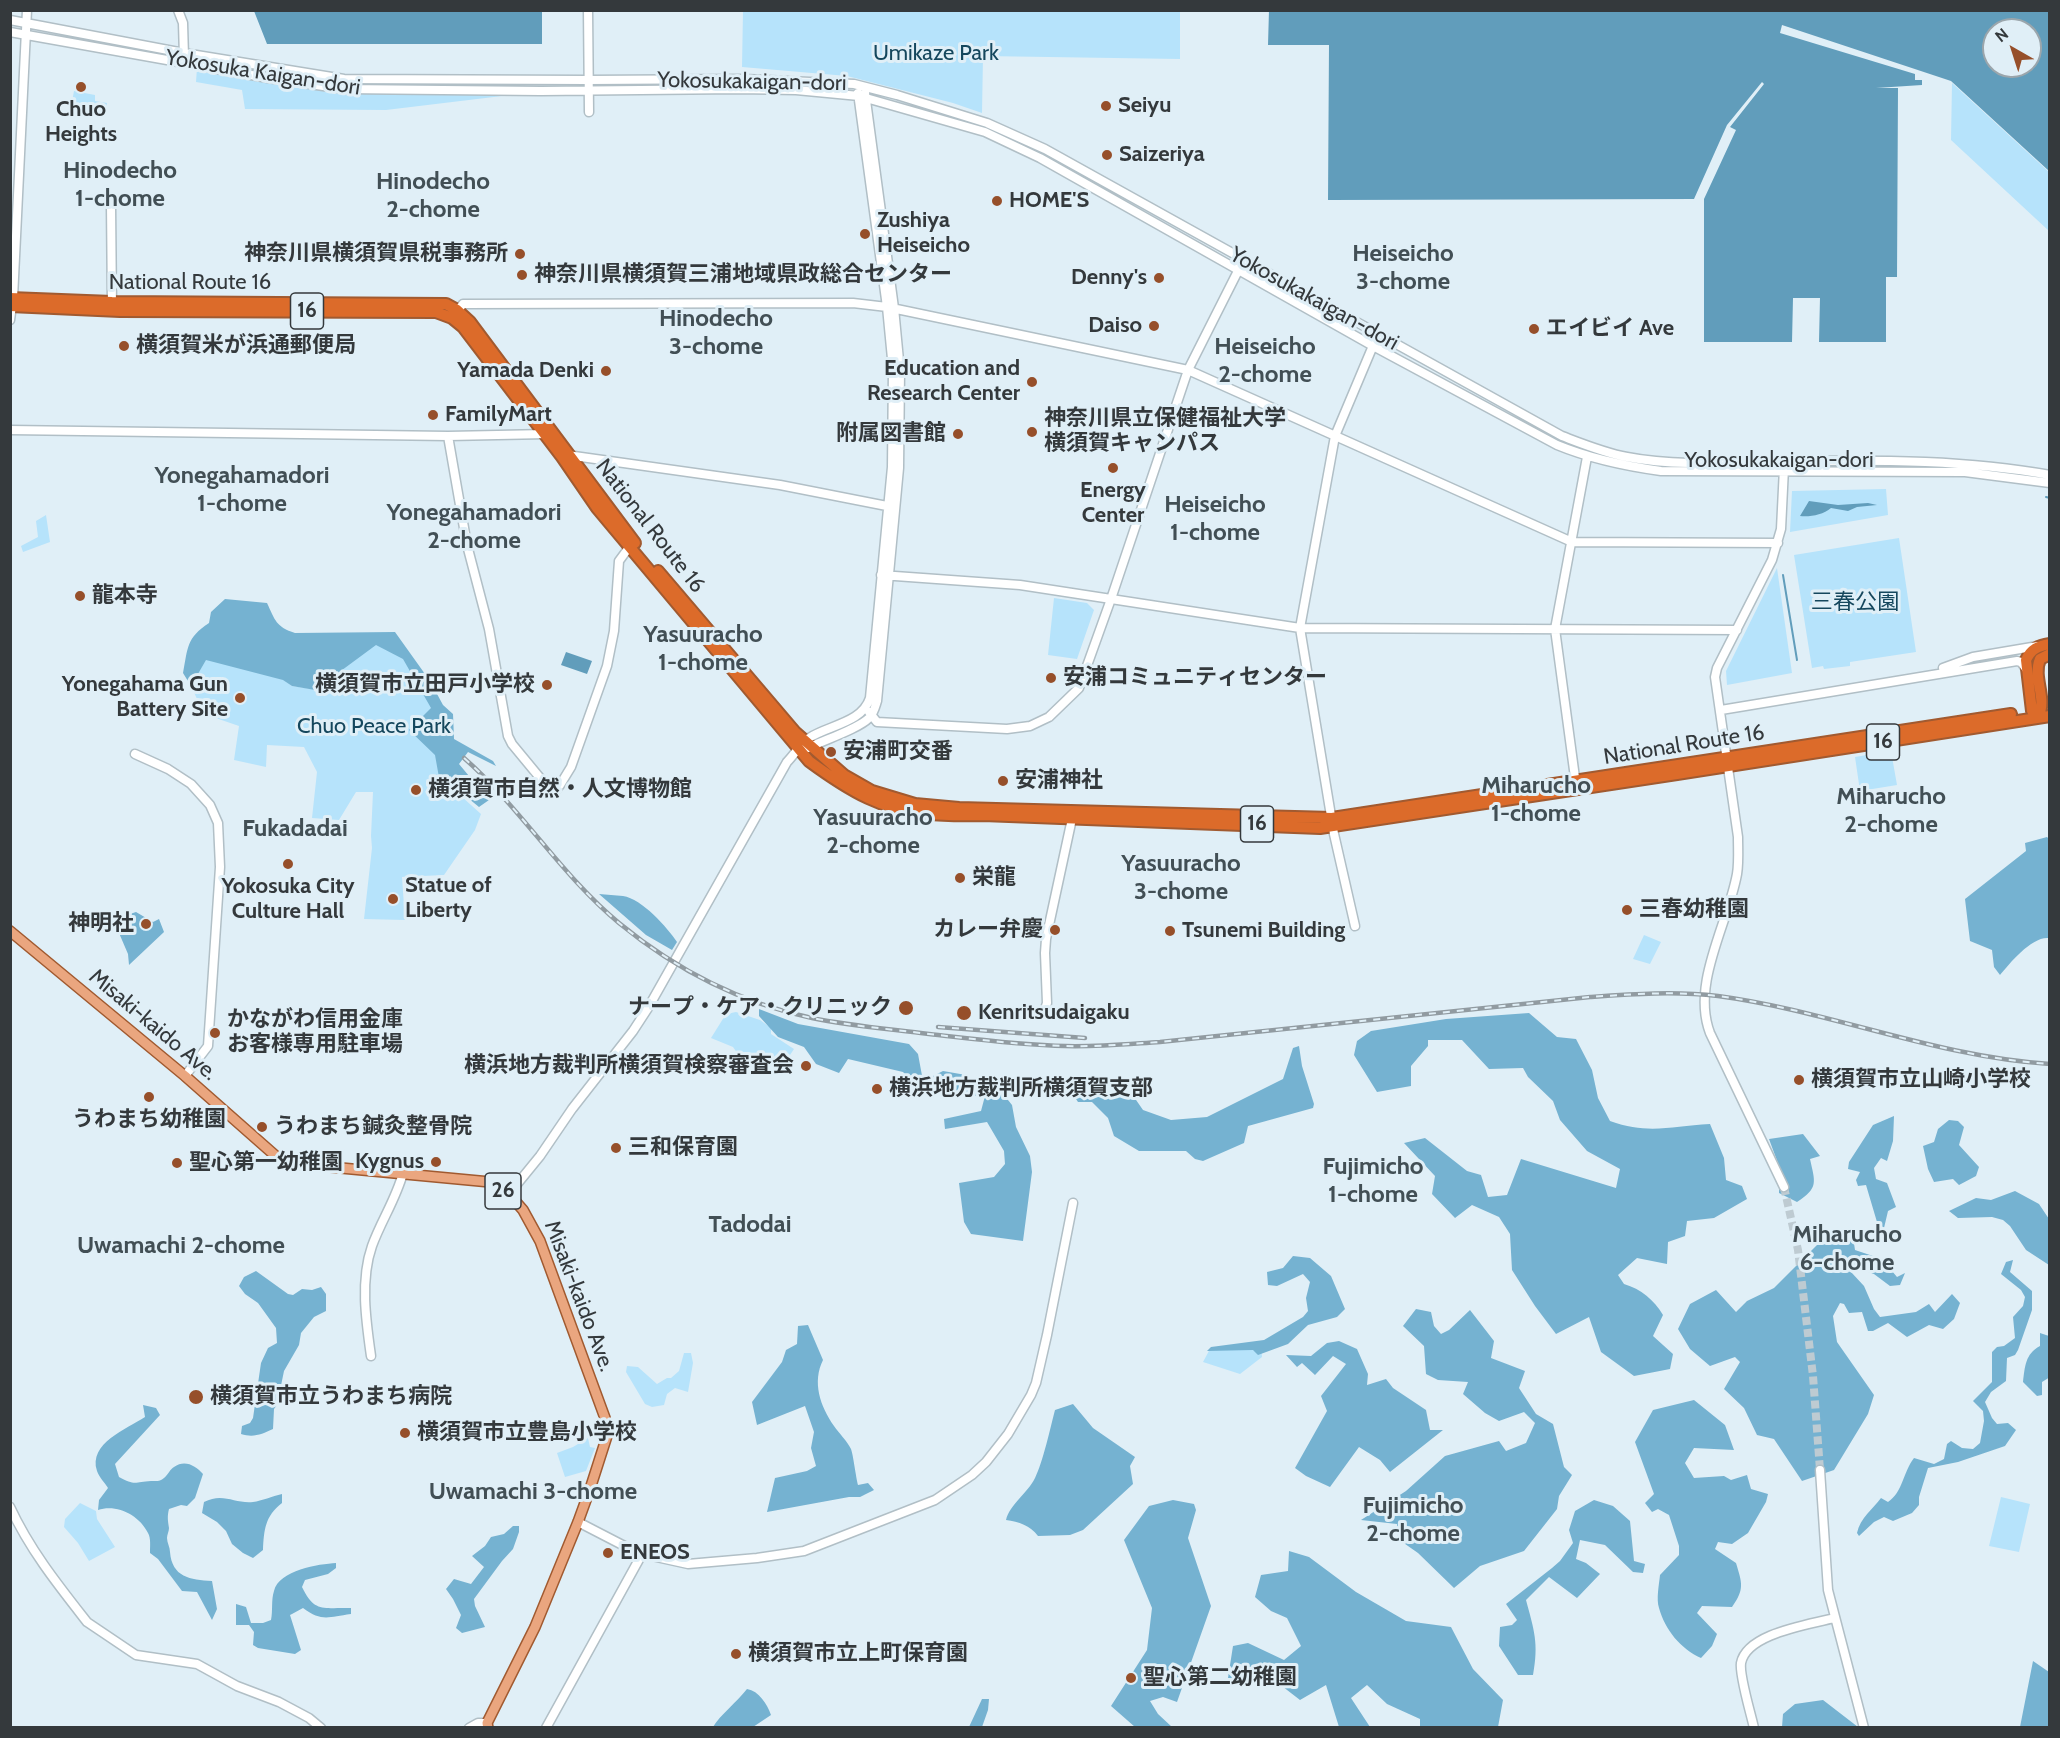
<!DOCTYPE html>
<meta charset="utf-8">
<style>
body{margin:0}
#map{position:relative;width:2060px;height:1738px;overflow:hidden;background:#e0eff7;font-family:Cabin,sans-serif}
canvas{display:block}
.frame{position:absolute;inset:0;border:12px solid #34393c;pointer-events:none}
.north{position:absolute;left:1982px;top:18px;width:60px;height:60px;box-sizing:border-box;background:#e0eff7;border:2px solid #9ba6ac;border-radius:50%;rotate:321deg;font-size:16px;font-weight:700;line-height:24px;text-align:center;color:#34393c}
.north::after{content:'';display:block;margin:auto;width:21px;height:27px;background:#964f2a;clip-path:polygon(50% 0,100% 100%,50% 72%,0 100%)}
</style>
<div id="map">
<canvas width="2060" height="1738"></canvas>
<div class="frame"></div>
<div class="north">N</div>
</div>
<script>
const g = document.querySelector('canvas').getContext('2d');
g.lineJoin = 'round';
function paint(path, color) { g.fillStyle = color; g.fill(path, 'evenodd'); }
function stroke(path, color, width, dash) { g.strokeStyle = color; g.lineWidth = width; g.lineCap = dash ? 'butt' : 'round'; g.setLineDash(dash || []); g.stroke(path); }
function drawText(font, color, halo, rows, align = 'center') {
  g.font = font + ' Cabin,"Noto Sans JP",sans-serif'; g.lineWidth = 6; g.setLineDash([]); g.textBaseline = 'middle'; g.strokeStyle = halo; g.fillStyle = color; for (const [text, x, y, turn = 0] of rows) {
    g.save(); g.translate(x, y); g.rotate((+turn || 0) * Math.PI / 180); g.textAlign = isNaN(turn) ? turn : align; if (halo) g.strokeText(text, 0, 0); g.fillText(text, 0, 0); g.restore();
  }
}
paint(new Path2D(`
 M743,11h437v48l-197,-3 -1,57 -29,-10 -106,-27 -105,-9z
 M197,68l118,14 190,1 -3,13 -116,14 -141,-1 -3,-19 -46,-8z
 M1952,83l97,89v59l-98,-91z
 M74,91l21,4v6l12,2 -1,6 -35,-2z
 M1886,489l2,26 -98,17 2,-41z
 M46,515l4,27 -27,10 -2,-6 17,-9 -2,-16z
 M1899,538l17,114 -66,10v4l-26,3 -1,-3 -11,2 -18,-113z
 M1777,568l15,105 -65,12 -1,-14z
 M1054,598l33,5 7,7 -17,49 -29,-4z
 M392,642l47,64 3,73 39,35 -6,16 -31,45 -42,2 3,43 -41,-1 8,-71 -1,-12 2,-44h-17l-17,28 -27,-2 5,-46 -13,-25 -37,-2 -1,22 -32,-7 5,-34 -35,-12 -13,-28 11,-34 72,20 18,14 27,4 48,-44z
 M1891,751l6,34 -37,6 -5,-34z
 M1644,935l17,7 -11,22 -17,-5z
 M736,1012l24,8 11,8v6l23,15 -10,15 -16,-5 -5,10 -23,-12 -7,-10 -22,-9 15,-24z
 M1261,1344l1,13 -22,17 -37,-12 7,-13z
 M684,1353h7l2,10 -5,29 -13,-4 -8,6 -3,11 -12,2 -7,-3 -19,-32 1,-6 11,1 19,17 10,-6h4l8,-7z
 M588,1438l2,9 5,1 -9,23 -21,6 -8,-24 16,-6z
 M2001,1497l29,7 -11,48 -30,-6z
 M80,1503l16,8 1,8 18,28 -26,14 -11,-18 -14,-16 1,-8z`), '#b6e3fb');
paint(new Path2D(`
 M225,599l42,4c8,17 9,24 28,30l100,-1 35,49 13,24 10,9 1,25 39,22 3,5 -28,-14 -9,12 30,36 -10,7 -16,-13 -23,-11 -5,-28 -26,-25 22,-22 -28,-49 -27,-14 -61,45 -23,-4 -9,-6 -77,-20 -15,26 -8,-13c5,-25 3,-35 26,-50l2,-11z
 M2047,837l3,3 -1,98c-17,-2 -39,25 -49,37l-6,-8 -2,-17 -22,-9 -5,-42 61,-48 -1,-8z
 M599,894c8,1 16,1 24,2 19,3 44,31 54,46l-5,8 -26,-15z
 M136,912l17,10 6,-3 5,13 -35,33 -1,-11 -12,-28 14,-12z
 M759,1009l39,15 111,20 9,10 5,27 20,-10 23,4 38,20 8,10 4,22 14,29 2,16 -9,69 -52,-7 -7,-12 -5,-39 35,-6 11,-13 -1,-13 -17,-29 -42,7 -1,-10 37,-8 4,-15 -42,-1 -21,-4 -19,-19 -55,-13 -9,14 -23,-9 -12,-17 -26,-10 -19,-21z
 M1529,1013l28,24 19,2 16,31 6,28 12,23c39,14 61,5 100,3l14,34 2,22 16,6 5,13 -33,19 -27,3 -2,15 -17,6 -1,22 -30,-6 -19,17 6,9c17,5 30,16 39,31l-10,21 20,18 -3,15 -36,7 -33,-24 -12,-35 -33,17 -21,-28 -23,-36 -2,-36 -11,-17 -27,-12 -17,13 -23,-24 3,-18 -31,-33 21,-5 42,33 14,4 7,22 19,-2 14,-36 95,29 4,-19 -33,-18 -27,-31 -7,-19 -25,-24 -5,-9 -34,1 -27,-29h-34v6l-17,20v20l-34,6 -23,-37 3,-14 14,-10 75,-12z
 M1299,1046l3,20 12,38 -1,4 -65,18 -4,17 -41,18 -8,-2 -9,-8h-47l-25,-15 -6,-18 -16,-16h-14l-8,-12 46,2 18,5 9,13 28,10 36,-3 76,-38 10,-31z
 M1894,1116l-1,25 -6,20 -6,-3 -7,10 2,11 11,4 9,24 -8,4 -4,17 -7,-6 -11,-37 -8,1 -2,-6 4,-8 -12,-3 1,-7 24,-37z
 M1949,1120l9,1 6,6 -5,18 20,22 -3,9 -17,9 -6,-6 -19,3 -6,-13 -5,-23 11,-4 4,-13z
 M1803,1134l17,22 -10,3c5,23 9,29 -13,43l-18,-9v-27l-10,-27z
 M2015,1191l24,13 10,15v46l-23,-15 -16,-24 -7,-6 -11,-3 -34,1 -9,-7 27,-13 15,2z
 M1842,1232l11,5 2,13 27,9 15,18 8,-4 -5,12 -10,1 -16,-12 -22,-8 -1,6 13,14 10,23 6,8 36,-5 13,-8 6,8 17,-18 8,9 -6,16 -11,10 -14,-4 -22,12 -19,-14 -15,8h-5l-6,-19 -13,1 -5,-9 -4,-1 -7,13 4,26 37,53 -6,19 -34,56 -32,11 -28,-42 -17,-4 -13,-27 -20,-19 16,-27 -5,-5 -25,9 -20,-17 -12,-20 12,-25 26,-14 20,22 11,-11 27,-13 43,-43 17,-7z
 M1293,1256l17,2 21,18 14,33 -8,8 -29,8 -20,19 -30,11 -5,-5 -46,1 4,-4 53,-7 39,-23 5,-6 -2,-13 4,-16 -7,-8 -26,12 -9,-1 -1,-13 16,-4z
 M2013,1260l-3,12 22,19v19l-14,40 -3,5 -8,3 -1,23 -15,11 -6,10 7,16 5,6 11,-1 8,7 -11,16 -47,16 -30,6 -9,29v8l-7,8 -19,8 -9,-4 -10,5 -15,14 -2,-3c3,-15 16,-24 24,-35l7,4c15,-10 15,-30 26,-44l20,6 10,-5 3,-15 4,-3 11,7 11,1 7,-6 4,-22 -1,-10 -10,-10 19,-19v-30l5,-5 7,-1 11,-8 -2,-21 10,-11 2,-9 -4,-7 -20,-16 5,-12z
 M256,1271l32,23 5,1 9,-6 10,1 9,-3 5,7v17l-12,6 -13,16 -2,12 -15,26 -7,34 -3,4 -1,20c-11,5 -19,9 -32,5l1,-8 8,-3 3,-5 8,-55 7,-15 9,-5 -1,-15 -18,-25 -13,-9 -6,-8 5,-9z
 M1416,1309l15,3 3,14 7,8 8,-4 21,-20 24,31 -3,17 34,13 -6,17 17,26 17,10 11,43 8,8 -13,21 -2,13 -33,42 -44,15 -26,22 -36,-35 -20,-14 -1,-15 -36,-4 45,-29 39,-35 54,-15 7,10 20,-8 9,-20 -11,-11 -25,9 -14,-8 -22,-19 5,-12 -30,-2 -12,-6 -2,-28 -21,-20z
 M808,1325l15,35c-11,22 -3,46 11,66 5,7 13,15 17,23 2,5 5,28 7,36l10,-2 6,7 -14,7h-11l-82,15 8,-34 32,-7 9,-5 -5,-18 3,-16 -9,-26 -48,19 -5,-23 30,-40 4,-12 11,-6 1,-18z
 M2040,1333l9,3 1,41 -8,5v13l-5,1 -14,-14c2,-15 2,-28 17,-36z
 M1339,1341l18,8 11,25 -1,11 19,-6 7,9 33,22 4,20h13l-53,42 -10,-12 -21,-13 -29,40 -24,-11 -11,-8 32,-57 -6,-15 25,-32 -13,-8 -18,19 -13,-12 -5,4 -11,-12 25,1 16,-13z
 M1694,1400l31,25 9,25 -40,-2 -9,15 9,15 30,-2 7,4 16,-5 4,14 17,5 -2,8 -18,31 -16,11 -14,-2 -3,7 21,14c6,20 9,26 -4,44l-30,-1 -5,7 20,21 -5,12 -11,12c-20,-9 -36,-28 -42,-50 -3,-9 0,-23 1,-33l19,-20v-9l-10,-31 -11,-6 -6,3 -7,-9 9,-9 -19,-52 18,-32z
 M1073,1404l20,24 42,29 -5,9 3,18 -50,46 -13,5 -32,1c-8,-11 -19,-14 -32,-16 4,-16 21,-26 29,-42 8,-16 15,-49 20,-68z
 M143,1405l13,3 4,7 -45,49 4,13c16,9 16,5 32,4 5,0 9,1 13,-3 4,-3 6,-9 10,-11 11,-8 22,-1 29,7l-8,24 -8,8 -6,-1 -12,4c-2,8 -1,12 0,19 0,3 -2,7 -2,10 0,5 3,9 3,14 2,25 20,28 42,29l5,28 -5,11 -15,-28 -15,-1 -24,-32 -8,-6c0,-7 1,-15 -2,-20 -9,-18 -31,-29 -50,-23l1,-10 9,-12c-3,-5 -9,-11 -11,-17 -9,-28 30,-42 48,-54z
 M282,1494v9c-17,13 -18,27 -19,47l-10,8 -10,-5 -11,-9 -6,-13 -9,-9 -15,-9 2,-11c19,-10 31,2 49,0 9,-1 19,-6 29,-8z
 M1173,1500l21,4 2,6 -8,28 23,68 -34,96 -14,-5 -13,4 8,13 14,13h-37l-24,-21 36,-56 5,-42 -28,-68 25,-34z
 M1594,1500l19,6 17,15 4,40 11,3 -2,9 -10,-1 -28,-27 -25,-5 -4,19 10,4 14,11 -23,24 -28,-21 -23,23c8,30 13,43 7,75h-15l-19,-29 1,-19 12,-2 5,-5 -11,-16 46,-36 8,-7 13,-18 -4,-13 6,-19z
 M513,1526h6v6l-6,17 -11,12 -28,38 1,7 10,21 -23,6 -6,-5 5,-13 -8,-16 -7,-10 8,-10 17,5 13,-17 -12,-11 13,-10 6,-9 13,-3z
 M1289,1551l20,6 47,35 50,29 45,6 22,42 30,31 -5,27h-78v-8l-33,-15 -20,-19 -16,13 19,29h-31l-13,-42 -26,15 -22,-17 -50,-5 5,-32 15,-3 36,17 17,-14 -14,-28 -16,-7 -16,-14 6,-22 27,-4z
 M336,1563v5l-8,6 -23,6 -3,7c13,27 22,20 49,21v6c-23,3 -29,8 -48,-6l-11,6 -2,1 11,35 -6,4 -37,-6 -5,-3 1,-13 -5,-7h-13v-21l10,3 5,16h12l8,-3c2,-9 0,-20 3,-29 5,-21 45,-27 62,-28z
 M2033,1661l16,11v55h-29z
 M747,1689c12,2 20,15 24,26l-18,12h-40c7,-12 24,-25 34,-38z
 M982,1699h7l-1,11 -6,17h-13z
 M1823,1700l35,27h-76l1,-13 12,-10z`), '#75b2d1');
paint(new Path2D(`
 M1269,10l780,1v160l-98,-90 -169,-56 -2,8 135,41v6h7v5l-46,3h22l-1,189h-11v65h-67l1,-44h-27l-1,44h-88v-143l32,-69 -6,-3 34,-43 -2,-2 -35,43 -33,74 -366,1 1,-155h-61zM1994,30h36v36h-36z
 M254,11h288v33h-275z
 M1809,501l29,4 30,-2 9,2 -20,2 -9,4 -17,-3c-8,7 -21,9 -31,8z
 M566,652l26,9 -5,13 -26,-9z`), '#619dbb');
stroke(new Path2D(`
 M2046,497l4,1
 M1783,575l14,85`), '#619dbb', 2);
stroke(new Path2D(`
 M1784,1187l14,63 15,126 7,94`), '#becbd2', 8, [8, 4]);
const secondary = new Path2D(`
 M178,10l5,13 1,34
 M588,10l1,102
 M10,20l174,33 160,26 244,1 156,-1 110,5 43,11 90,28 58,26 517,287c21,8 43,17 65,21 56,11 116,4 173,4 84,-1 167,-1 250,14
 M10,32l258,46 76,11 197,2 199,-2 56,1 63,6 126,36 55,26 333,188 184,99c34,14 67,21 104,26l304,1 85,11
 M111,205l1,102
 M454,315l9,-11 390,-1 34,4 301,63 384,172 206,1
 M10,320l3,-22 14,-288
 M10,430l438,6 99,-2
 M448,436l19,109 22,84 19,107 4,8 38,46h6l4,-5 11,-18 36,-101 7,-35 5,-70 14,-19
 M567,455l213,30 112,22
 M1784,468l-3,61 -9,31 -55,108 -2,9 23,160c0,12 1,25 -1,37 -9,50 -46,109 -27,159l74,154
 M881,575l139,10 280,43 437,2
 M1943,668l30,-11 65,-11
 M1721,710l296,-49 4,1 5,7
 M869,712l8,10 130,7 23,-3 19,-9 30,-29 32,-89 77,-229 53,-105
 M808,748c16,-8 50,-19 61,-30 5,-5 6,-11 8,-17l22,-233 1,-97 -6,-63 -29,-215
 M135,754l33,15 23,15 19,21 8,18 2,44 -12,179 -23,30
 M1576,785l-21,-156 32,-172
 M1355,926l-21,-92 -34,-206 35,-192 40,-95
 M1045,1009l2,-6 -2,-50 1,-14 27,-125
 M509,1194l31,-38 32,-47 61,-78 15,-23 139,-246c7,-7 15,-20 22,-24 20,-13 53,-15 61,-40l22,-231 1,-98 -6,-62 -29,-214
 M371,1356c-5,-35 -11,-76 1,-110 9,-25 24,-47 31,-73
 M1820,1470l8,120 36,138
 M10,1507c20,43 48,78 77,115l49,33 61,9 40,22 42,16 30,16 12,10
 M578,1522l60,31 50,11 69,-6 47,-7 131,-51 37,-25 14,-13 22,-28 23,-39 5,-12 11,-48 26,-132
 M469,1728l9,-5h9
 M546,1728l96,-174
 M1754,1728c-3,-14 -15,-53 -13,-65 6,-30 68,-38 93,-45`);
const primary = new Path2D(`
 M10,931l175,145 93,82 10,5 202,19 19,12 14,16 17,31 65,177 2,18 -17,53 -12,33 -43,105 -48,96 1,5`);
const highway = new Path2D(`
 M10,298l102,4 334,2 11,6 13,12 165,221
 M10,306l110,5 316,1 16,6 11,9 99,130 35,51 212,253c19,14 38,27 59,37 35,17 77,18 115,17l337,13 357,-54 373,-58
 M658,571l137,161 49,43 28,16 43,13 44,4 373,10 679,-104
 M2032,711l-6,-51c5,-11 12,-14 24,-16
 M2038,717c10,-18 -6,-39 2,-58l10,-5`);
stroke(secondary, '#b1bfc6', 11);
stroke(primary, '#a15a30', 12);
stroke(highway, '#a15a30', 14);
stroke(secondary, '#fff', 8);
stroke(primary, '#eaa67f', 9);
stroke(highway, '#dc6b2a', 10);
const rail = new Path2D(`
 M464,758c57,50 96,116 155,165 56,46 122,80 193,95 39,8 78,11 117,16 45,5 90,11 136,12 31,1 63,-2 95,-4l430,-45c43,-3 85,-6 128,-1 112,15 218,61 332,68
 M938,1027l147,11`);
stroke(rail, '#919ba1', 4.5);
stroke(rail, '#e0eff7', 2, [7]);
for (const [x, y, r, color] of [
 [81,87,6,"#964f2a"],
 [1106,106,6,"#964f2a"],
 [1107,155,6,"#964f2a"],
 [997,201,6,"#964f2a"],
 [865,234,6,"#964f2a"],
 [520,254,6,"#964f2a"],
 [522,275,6,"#964f2a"],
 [1159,278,6,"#964f2a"],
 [1154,326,6,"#964f2a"],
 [1534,329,6,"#964f2a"],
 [124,346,6,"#964f2a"],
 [606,371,6,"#964f2a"],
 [1032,382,6,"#964f2a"],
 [433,415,6,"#964f2a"],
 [1032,432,6,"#964f2a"],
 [958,434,6,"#964f2a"],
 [1113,468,6,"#964f2a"],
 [80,596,6,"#964f2a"],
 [1051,678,6,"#964f2a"],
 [547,685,6,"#964f2a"],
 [240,698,6,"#964f2a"],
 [831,752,6,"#964f2a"],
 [1003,781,6,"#964f2a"],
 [416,790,6,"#964f2a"],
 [288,864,6,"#964f2a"],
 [960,878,6,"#964f2a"],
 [393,899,6,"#964f2a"],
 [1627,910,6,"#964f2a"],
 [146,924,6,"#964f2a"],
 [1055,930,6,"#964f2a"],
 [1170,931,6,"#964f2a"],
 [906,1008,8,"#964f2a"],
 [964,1013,8,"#964f2a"],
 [215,1033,6,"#964f2a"],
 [806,1066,6,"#964f2a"],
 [1799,1080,6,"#964f2a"],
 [877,1089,6,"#964f2a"],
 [149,1097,6,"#964f2a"],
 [262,1127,6,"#964f2a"],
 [616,1148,6,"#964f2a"],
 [436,1162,6,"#964f2a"],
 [177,1163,6,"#964f2a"],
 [196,1397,8,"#964f2a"],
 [405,1433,6,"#964f2a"],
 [608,1553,6,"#964f2a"],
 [736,1654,6,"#964f2a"],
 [1131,1678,6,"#964f2a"]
]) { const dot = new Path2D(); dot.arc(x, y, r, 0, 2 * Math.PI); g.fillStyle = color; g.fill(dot); stroke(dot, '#e0eff7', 2); }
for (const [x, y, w] of [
 [307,311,33],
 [1883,742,33],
 [1257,824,33],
 [503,1191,36]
]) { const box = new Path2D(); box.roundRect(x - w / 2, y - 18, w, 36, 4.5); g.fillStyle = '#e0eff7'; g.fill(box); stroke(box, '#34393c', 1.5); }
drawText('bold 21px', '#34393c', null, [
 ["16",307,311],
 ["16",1883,742],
 ["16",1257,824],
 ["26",503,1191]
]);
drawText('22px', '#15475d', '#e0eff7', [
 ["Umikaze Park",936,54],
 ["三春公園",1855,603],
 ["Chuo Peace Park",374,727]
]);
drawText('22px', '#34393c', '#e0eff7', [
 ["Yokosuka Kaigan-dori",263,73,9],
 ["Yokosukakaigan-dori",752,82,1],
 ["National Route 16",190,283],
 ["Yokosukakaigan-dori",1314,299,29],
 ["Yokosukakaigan-dori",1779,461],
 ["National Route 16",650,526,52],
 ["National Route 16",1684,745,-9],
 ["Misaki-kaido Ave.",153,1025,40],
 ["Misaki-kaido Ave.",579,1296,69]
]);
drawText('bold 22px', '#34393c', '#e0eff7', [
 ["Seiyu",1118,106],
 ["Chuo",81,110,"center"],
 ["Heights",81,135,"center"],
 ["Saizeriya",1119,155],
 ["HOME'S",1009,201],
 ["Zushiya",877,221],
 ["Heiseicho",877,246],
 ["神奈川県横須賀県税事務所",508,254,"right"],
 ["神奈川県横須賀三浦地域県政総合センター",534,275],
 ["Denny's",1147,278,"right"],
 ["Daiso",1142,326,"right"],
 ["エイビイ Ave",1546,329],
 ["横須賀米が浜通郵便局",136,346],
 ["Education and",1020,369,"right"],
 ["Research Center",1020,394,"right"],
 ["Yamada Denki",594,371,"right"],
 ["FamilyMart",445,415],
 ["神奈川県立保健福祉大学",1044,419],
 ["横須賀キャンパス",1044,444],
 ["附属図書館",946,434,"right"],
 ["Energy",1113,491,"center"],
 ["Center",1113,516,"center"],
 ["龍本寺",92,596],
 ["安浦コミュニティセンター",1063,678],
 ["Yonegahama Gun",228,685,"right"],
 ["Battery Site",228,710,"right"],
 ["横須賀市立田戸小学校",535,685,"right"],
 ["安浦町交番",843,752],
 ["安浦神社",1015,781],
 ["横須賀市自然・人文博物館",428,790],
 ["栄龍",972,878],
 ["Statue of",405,886],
 ["Liberty",405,911],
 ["Yokosuka City",288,887,"center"],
 ["Culture Hall",288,912,"center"],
 ["三春幼稚園",1639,910],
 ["神明社",134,924,"right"],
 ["カレー弁慶",1043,930,"right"],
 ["Tsunemi Building",1182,931],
 ["ナープ・ケア・クリニック",892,1008,"right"],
 ["Kenritsudaigaku",978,1013],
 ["かながわ信用金庫",227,1020],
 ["お客様専用駐車場",227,1045],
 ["横浜地方裁判所横須賀検察審査会",794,1066,"right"],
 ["横須賀市立山崎小学校",1811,1080],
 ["横浜地方裁判所横須賀支部",889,1089],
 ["うわまち幼稚園",149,1120,"center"],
 ["うわまち鍼灸整骨院",274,1127],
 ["三和保育園",628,1148],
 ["Kygnus",424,1162,"right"],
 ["聖心第一幼稚園",189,1163],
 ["横須賀市立うわまち病院",210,1397],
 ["横須賀市立豊島小学校",417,1433],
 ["ENEOS",620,1553],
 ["横須賀市立上町保育園",748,1654],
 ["聖心第二幼稚園",1143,1678]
], 'left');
drawText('bold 24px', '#424f55', '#e0eff7', [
 ["Hinodecho",120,171],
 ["1-chome",120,199],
 ["Hinodecho",433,182],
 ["2-chome",433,210],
 ["Heiseicho",1403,254],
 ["3-chome",1403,282],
 ["Hinodecho",716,319],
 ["3-chome",716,347],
 ["Heiseicho",1265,347],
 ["2-chome",1265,375],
 ["Yonegahamadori",242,476],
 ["1-chome",242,504],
 ["Heiseicho",1215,505],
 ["1-chome",1215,533],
 ["Yonegahamadori",474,513],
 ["2-chome",474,541],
 ["Yasuuracho",703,635],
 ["1-chome",703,663],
 ["Miharucho",1536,786],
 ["1-chome",1536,814],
 ["Miharucho",1891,797],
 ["2-chome",1891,825],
 ["Yasuuracho",873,818],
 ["2-chome",873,846],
 ["Fukadadai",295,829],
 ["Yasuuracho",1181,864],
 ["3-chome",1181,892],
 ["Fujimicho",1373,1167],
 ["1-chome",1373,1195],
 ["Tadodai",750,1225],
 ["Miharucho",1847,1235],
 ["6-chome",1847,1263],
 ["Uwamachi 2-chome",181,1246],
 ["Uwamachi 3-chome",533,1492],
 ["Fujimicho",1413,1506],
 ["2-chome",1413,1534]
]);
</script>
